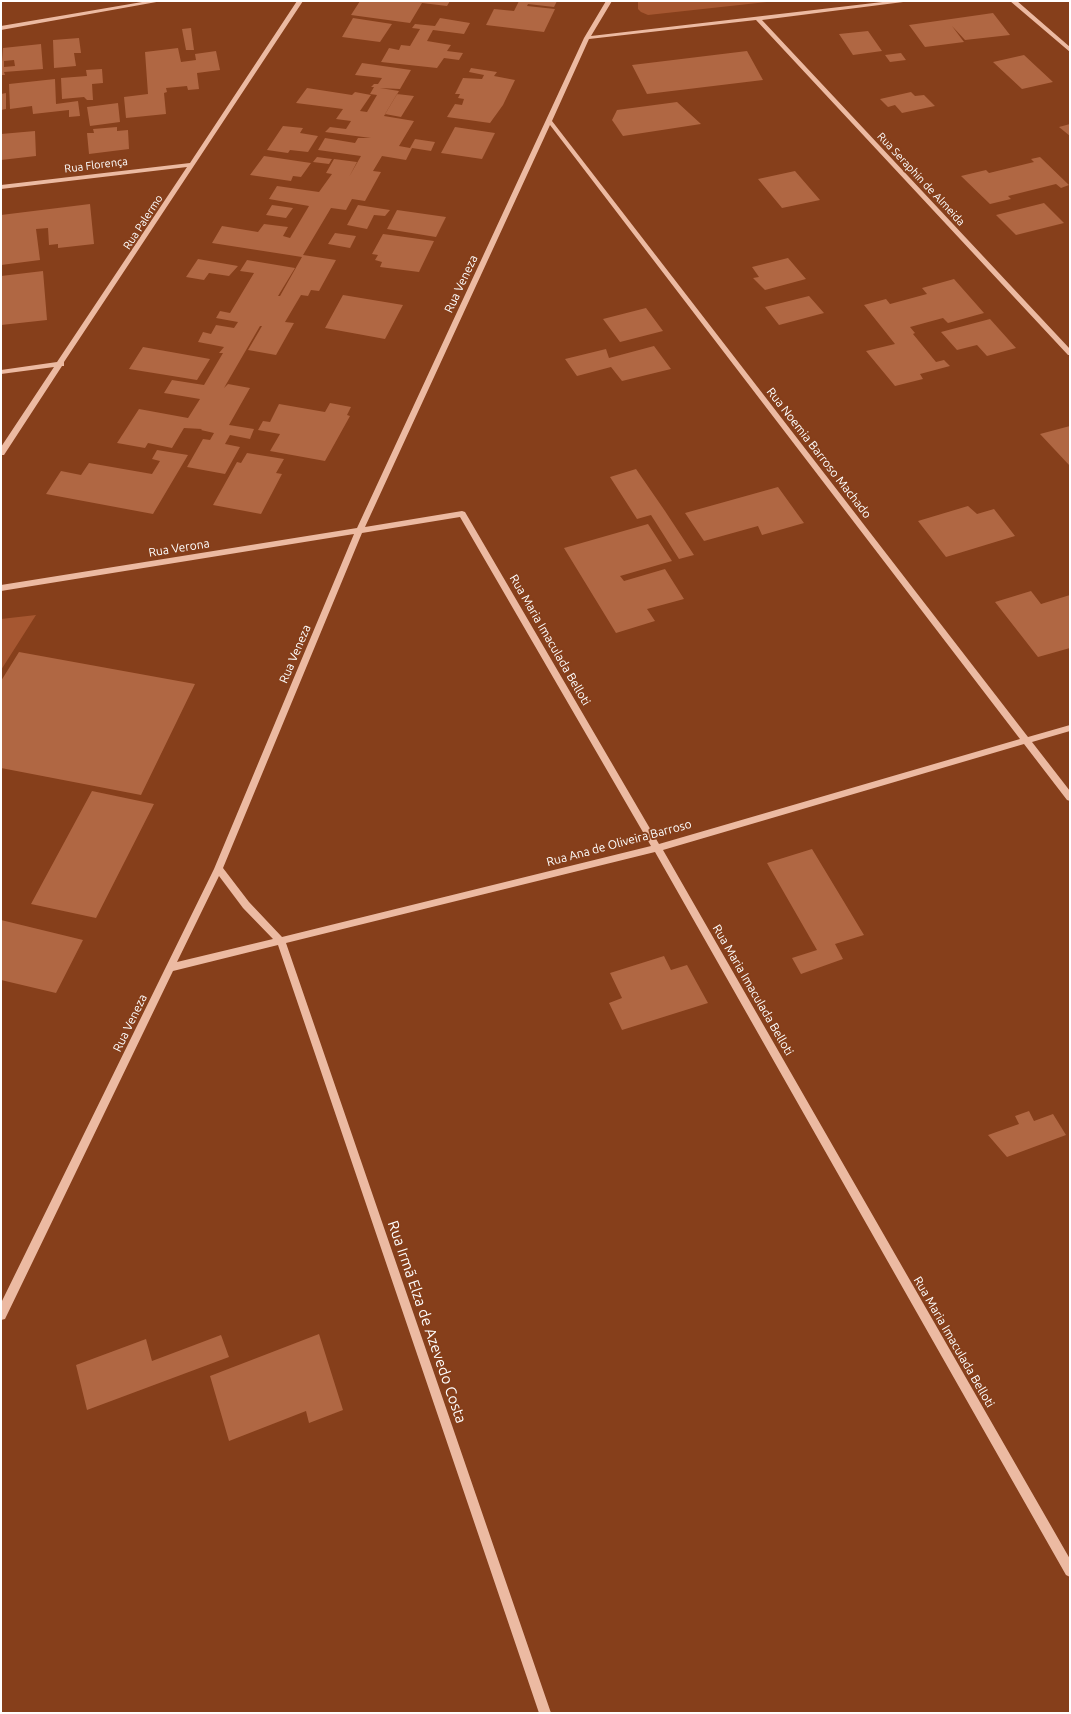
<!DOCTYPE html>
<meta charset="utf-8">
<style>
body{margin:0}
#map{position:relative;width:1071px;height:1714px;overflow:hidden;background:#863f1b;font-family:Ubuntu,sans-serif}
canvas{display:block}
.frame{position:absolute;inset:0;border:2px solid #fff;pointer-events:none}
</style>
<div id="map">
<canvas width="1071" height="1714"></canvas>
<div class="frame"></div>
</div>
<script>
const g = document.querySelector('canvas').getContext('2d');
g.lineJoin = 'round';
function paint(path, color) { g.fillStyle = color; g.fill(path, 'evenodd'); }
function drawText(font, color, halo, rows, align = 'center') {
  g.font = font + ' Ubuntu,sans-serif'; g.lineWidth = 4; g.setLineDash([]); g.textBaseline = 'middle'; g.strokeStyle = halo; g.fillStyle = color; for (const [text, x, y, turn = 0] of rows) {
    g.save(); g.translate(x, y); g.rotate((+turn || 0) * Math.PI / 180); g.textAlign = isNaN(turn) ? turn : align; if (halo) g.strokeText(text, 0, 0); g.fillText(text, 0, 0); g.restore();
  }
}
paint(new Path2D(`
 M638,1h138l-128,14 -7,-3 -3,-3z
 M36,615l-35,55v-51z`), '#a65731');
paint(new Path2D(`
 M360,1h90l-3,5 -25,-3 -12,20 -59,-8z
 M519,1h38l-3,6 -26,-3 -1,2 28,3 -11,23 -58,-7 8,-16 20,2z
 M993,13l17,22 -45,5 -13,-14 12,16 -39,5 -16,-22z
 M353,18l39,6 -12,18 -38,-5z
 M440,18l30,5 -6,11 -31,-4 -6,11 24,4 -4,6 16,2 -4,7 -15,-2 -7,10 -56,-6 8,-14 10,2 2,-5 9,1 10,-17 -8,-1 3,-4 20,2z
 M191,28l3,22h-8l-4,-21z
 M868,31l14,20 -29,4 -14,-21z
 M79,38l2,15h-7l2,13 -22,2 -1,-28z
 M41,44l2,25 -39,3 1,3h-4l2,-27zM14,60l1,6 -11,1v-6z
 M178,48l3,14 15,-2 -1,-6 21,-3 4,19 -23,3 2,16 -11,1 -1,-4 -21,2 1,4 -3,1 2,21 -40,4 -2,-21 24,-3 -3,-42z
 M747,51l16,29 -116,14 -15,-29z
 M901,53l5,7 -16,2 -5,-7z
 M1024,55l29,27 -31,7 -29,-27z
 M362,63l49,7 -11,19 -20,-1 19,3 -15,25 30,5 -15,25 11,2 5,-9 20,3 -4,9 -19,-3 -6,12 -24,-4 -9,15 8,1 -16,29 -13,-2 -6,11 -15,-2 -28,47 33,5 -17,31 -8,-1 -3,6 -7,-1 -16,27 9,1 -18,32 -28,-5 14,-24h-2l-36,62 4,-4 22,4 -21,37 25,4 -4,10 -20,-4 -5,9 15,3 -15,27 -38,-7 16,-28 7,1 4,-7 -13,-3 1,-1 -18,-1 -12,20 -24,-5 -3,5 -28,-5 22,-34 49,9 12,-19 -36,-6 8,-13 32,5 19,-32h-4l5,-6 -26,-5 5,-10 8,2 5,-9 18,3 4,-6 -22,-4 4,-7 10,2 24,-40 -14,-2 7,-11 48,8 -17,28h2l22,-39 -90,-14 10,-17 36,6 6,-8 24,3 -5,9 7,2 19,-32 -40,-7 8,-13 42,6 13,-18 -6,-1 8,-14 23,3 -8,15 12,-21 -43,-6 7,-12 30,5 3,-5h13l-46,-6 5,-5 16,2 5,-8 -15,-2 7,-10 -47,-6 11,-15 45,7 3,-3 16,3 -11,16 7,1 10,-17 -7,-1 4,-7h-3l3,-3h4l4,-6 -27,-3z
 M471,68l26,4 -3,4 21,4 -12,25 -13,18 -43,-6 8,-13 7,1 2,-6 -6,-1 2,-4h-5l8,-16 19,1 2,-4 -15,-3z
 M102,69l1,14 -11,1 1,16h-6l-3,-3 -22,2 -1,-21 26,-2 -1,-6z
 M55,79l1,25 22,-3 2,15 -11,1v-7l-36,4 -1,-8 -22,3 -1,-25z
 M911,92l4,4 9,-1 11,11 -33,7 -7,-8 -7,2 -8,-8z
 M6,93v16l-5,1v-16z
 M397,94l17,2 -13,21 -16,-3z
 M677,102l24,22 -78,12 -11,-16 5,-10z
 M118,103l2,19 -30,4 -3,-19z
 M1070,124v12l-11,-9z
 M283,126l20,2 -3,5 18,3 -10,16 -18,-2 -2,3 -21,-3z
 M117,127v4l11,-1 1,19 -40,5 -2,-21h7l-1,-4z
 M455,127l40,6 -13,26 -41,-6z
 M35,131l1,25 -35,4v-26z
 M264,156l47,7 -10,14 -8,-1 -2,5 -41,-6z
 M317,157l15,2 -3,5 -16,-2z
 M1040,157l29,28 -8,3 -5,-4 -48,12 3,3 -21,5 -29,-28 25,-6 3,3 45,-11 -3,-3z
 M795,171l25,29 -38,8 -24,-29z
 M1044,203l20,20 -48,12 -20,-20z
 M90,204l4,40 -36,4v-4l-9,1 -1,-17 -12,1 4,31 -39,5v-50z
 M272,205l21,3 -7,10 -20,-3z
 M358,205l32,5 -5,6 -11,-1 -7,14 -20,-4z
 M397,210l49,7 -10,20 -49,-8z
 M335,233l21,3 -6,12 -22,-4z
 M383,234l51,7 -15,31 -39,-5 2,-5 -7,-2 3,-5 -6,-1z
 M788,258l18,21 -41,11 -12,-12 6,-1 -7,-10z
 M198,259l40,7 -9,10 -20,-3 -5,7 -18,-3z
 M43,271l4,49 -46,5v-49z
 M954,279l30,34 -36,10 -5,-5 -33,9 5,6 -2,1 23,28 8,-2 6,6 -30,8 3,5 -28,7 -29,-35 29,-7 -31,-39 22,-6 4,5 37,-10 -5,-6z
 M343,295l60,10 -18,34 -60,-11z
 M809,296l15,17 -45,12 -14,-18z
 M646,308l17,23 -43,11 -17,-23z
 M990,319l26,29 -29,8 -10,-11 -20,5 -16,-18z
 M654,346l17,23 -49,12 -11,-14 -34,9 -12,-17 41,-10 3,9z
 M143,347l67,12 -13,21 -68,-11z
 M330,403l21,4 -4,8 3,1 -25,45 -55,-10 10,-17 -22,-4 5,-9 7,1 9,-18 46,8z
 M1070,426v40l-30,-32z
 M157,450l31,5 -35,59 -107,-20 15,-23 20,4 8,-12 63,11 8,-13 -8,-2z
 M247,453l37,6 -8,14 6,1 -21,40 -48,-9 24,-43 4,1z
 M636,469l29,42 29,44 -15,4 -28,-44 -14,4 -27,-42z
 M778,487l26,36 -42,12 -4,-9 -54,15 -19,-28z
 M968,506l9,8 17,-5 21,27 -69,21 -28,-36z
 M648,524l24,37 -52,15 4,5 41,-12 19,30 -37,10 8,12 -39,12 -52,-85z
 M1031,591l10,13 29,-9v53l-32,9 -43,-55z
 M19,652l176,32 -54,111 -140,-27v-87z
 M92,791l62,13 -58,114 -65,-14z
 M812,849l52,86 -29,9 8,15 -42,15 -9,-16 25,-8 -50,-87z
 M1,920l82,20 -27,53 -55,-13z
 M664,956l7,14 16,-5 21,38 -86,27 -13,-27 13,-5 -12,-25z
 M1029,1111l5,10 19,-7 13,21 -59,22 -19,-22 31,-11 -4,-8z
 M319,1334l24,76 -34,13 -3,-12 -77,30 -19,-65z
 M221,1335l8,22 -142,53 -11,-45 70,-26 6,22z`), '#b06743');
paint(new Path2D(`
 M148,1h14l-161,29v-4z
 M297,1h6l-239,361v4h-2l-58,89h-3v-8l53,-80 -53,7v-4l56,-8 130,-195 -186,22v-4l189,-22z
 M606,1h6l-21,35 300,-35h20l-149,19 308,329v6h-2l-312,-335 -167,19 -37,82 476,616 42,-12v6l-38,11 38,49v10l-3,-1 -43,-56 -361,106 407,709v18l-4,-2 -411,-723 -369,91 265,770h-12l-261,-768 -105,26 -168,348 -4,1v-17l213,-434 140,-335 -353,57v-6l356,-57 227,-490zM550,125l470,614 -361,105 -194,-332 -3,-1 -97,16zM460,517l191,329 -369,91 -33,-35 -26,-34 139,-335zM219,876l24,32 30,31 -96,23z
 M1010,1h7l53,46v5z`), '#ecbaa2');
drawText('11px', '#fff', '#863f1b', [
 ["Rua Florença",96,165,-7],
 ["Rua Seraphin de Almeida",921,179,47],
 ["Rua Palermo",143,222,-57]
]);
drawText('12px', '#fff', '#863f1b', [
 ["Rua Veneza",461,284,-65],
 ["Rua Noemia Barroso Machado",819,453,52],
 ["Rua Verona",179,548,-9],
 ["Rua Maria Imaculada Belloti",550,640,60],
 ["Rua Veneza",295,654,-67],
 ["Rua Ana de Oliveira Barroso",619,843,-15],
 ["Rua Maria Imaculada Belloti",753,990,60],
 ["Rua Veneza",130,1023,-64],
 ["Rua Maria Imaculada Belloti",954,1342,60]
]);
drawText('15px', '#fff', '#863f1b', [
 ["Rua Irmã Elza de Azevedo Costa",427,1322,71]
]);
</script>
